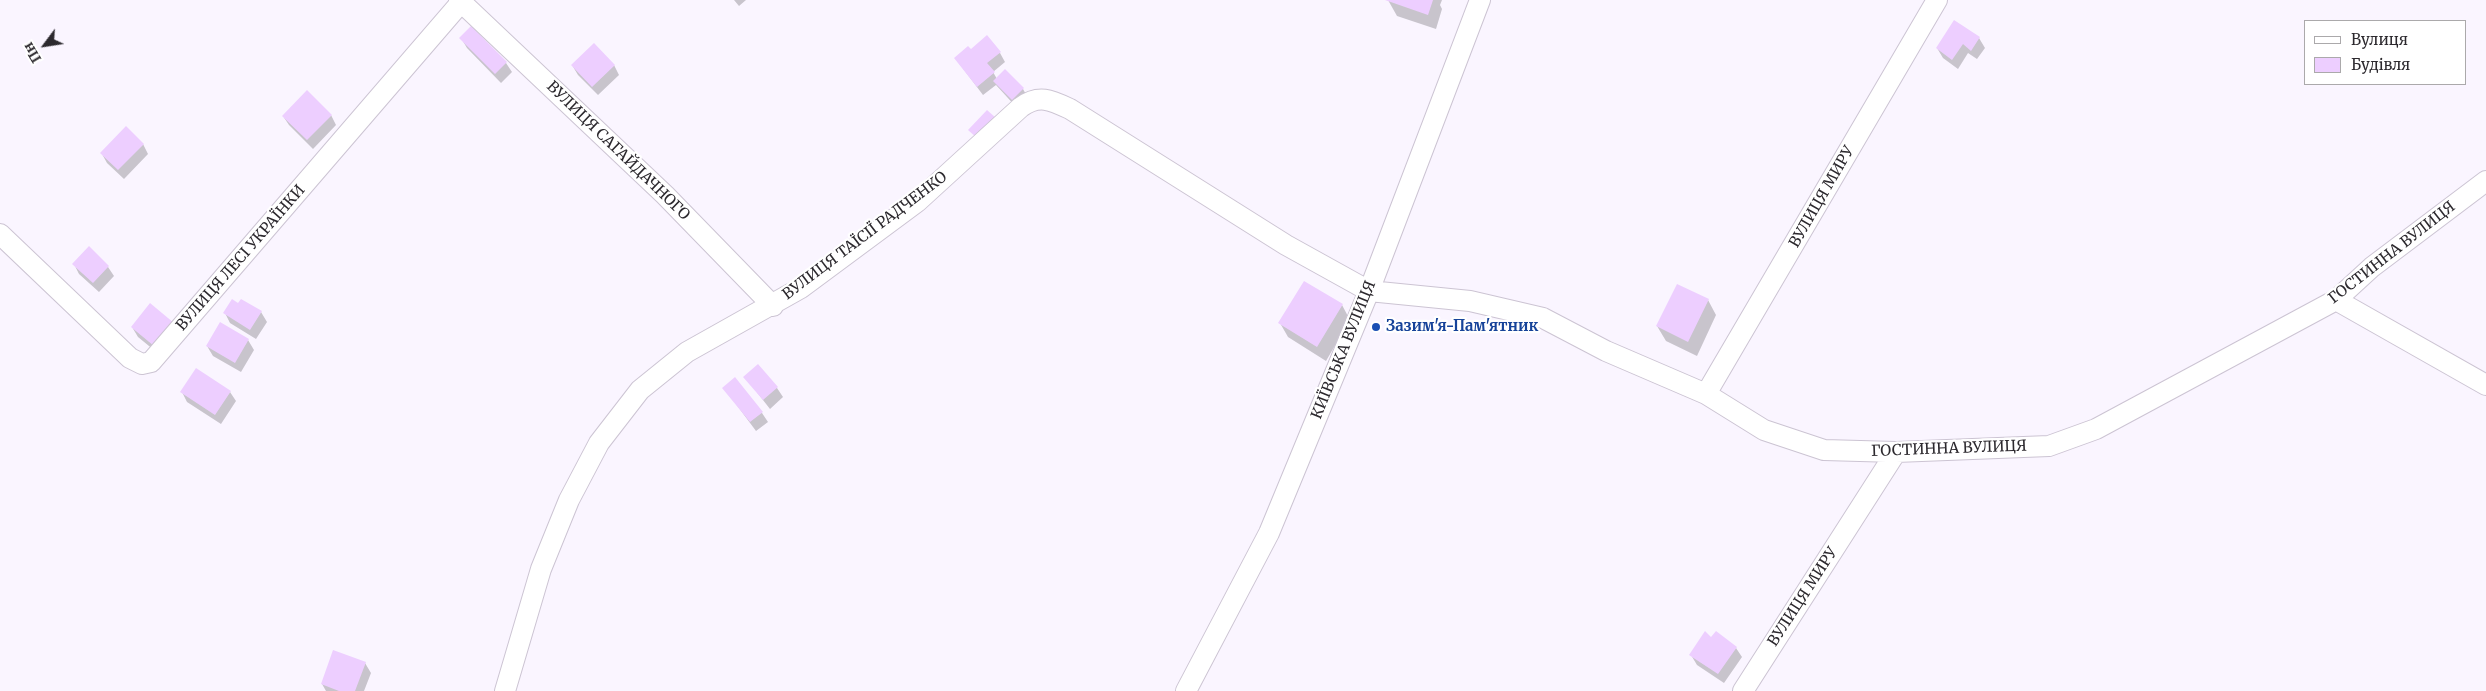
<!DOCTYPE html>
<meta charset="utf-8">
<style>
body{margin:0}
#map{position:relative;width:2486px;height:691px;overflow:hidden;background:#faf5ff;font-family:Merriweather,serif}
canvas{display:block}
.legend{position:absolute;left:2304px;top:20px;width:162px;height:65px;box-sizing:border-box;background:#fff;border:1px solid #aba9ab;margin:0;padding:6px 9px;list-style:none;font-size:15px;color:#2c292e}
.legend li{display:flex;align-items:center;gap:10px;height:25px}
.legend b{width:25px;border:1px solid #aba9ab}
.north{position:absolute;left:20px;top:20px;width:50px;height:50px;-webkit-text-stroke:4px #fff;paint-order:stroke;rotate:239deg;font-size:14px;font-weight:700;line-height:20px;text-align:center;color:#2c292e}
.north::after{content:'';display:block;margin:auto;width:18px;height:22px;background:#2c292e;clip-path:polygon(50% 0,100% 100%,50% 72%,0 100%)}
</style>
<div id="map">
<canvas width="2486" height="691"></canvas>
<ul class="legend">
<li><b style="height:6px;background:#fff"></b>Вулиця</li>
<li><b style="height:14px;background:#edceff"></b>Будівля</li>
</ul>
<div class="north">Пн</div>
</div>
<script>
const g = document.querySelector('canvas').getContext('2d');
g.lineJoin = 'round';
function paint(path, color) { g.fillStyle = color; g.fill(path, 'evenodd'); }
function stroke(path, color, width, dash) { g.strokeStyle = color; g.lineWidth = width; g.lineCap = dash ? 'butt' : 'round'; g.setLineDash(dash || []); g.stroke(path); }
function drawText(font, color, halo, rows, align = 'center') {
  g.font = font + ' Merriweather,serif'; g.lineWidth = 4.5; g.setLineDash([]); g.textBaseline = 'middle'; g.strokeStyle = halo; g.fillStyle = color; for (const [text, x, y, turn = 0] of rows) {
    g.save(); g.translate(x, y); g.rotate((+turn || 0) * Math.PI / 180); g.textAlign = isNaN(turn) ? turn : align; if (halo) g.strokeText(text, 0, 0); g.fillText(text, 0, 0); g.restore();
  }
}
paint(new Path2D(`
 M734,0h12l-7,6z
 M1388,0h54l-2,5 2,4 -6,20 -39,-13z
 M1954,22l25,16 6,10 -8,11 -9,-6 -10,16 -15,-11 -6,-10z
 M461,38l45,25 6,9 -11,11 -34,-35z
 M971,51l29,2 5,9 -12,10 4,7 26,10 5,9 -10,11 -22,-24 -13,10 -28,-37z
 M572,65h42l5,10 -21,20 -20,-20z
 M331,115l5,10 -23,24 -24,-24 -6,-9z
 M143,144l5,10 -24,25 -17,-16 -5,-9z
 M89,248l19,19 6,9 -15,16 -20,-18 -5,-10z
 M1708,300l8,15 -19,41 -31,-15 -9,-15z
 M150,305l10,50 -22,-18 -6,-10z
 M239,305l22,7 6,10 -11,17 -26,-16 -5,-10z
 M1342,305l8,15 -24,41 -38,-24 -8,-14z
 M248,340l6,10 -13,22 -28,-16 -6,-10z
 M745,377l32,11 6,9 -13,12z
 M724,388l38,25 6,9 -12,9z
 M182,392h48l6,9 -15,23 -34,-22z
 M1712,639l24,9 6,9 -18,26 -27,-18 -6,-10z
 M365,663l6,10 -7,18h-38l-4,-7z`), '#0003');
paint(new Path2D(`
 M1385,0h48l-5,15z
 M1954,20l26,17 -9,14 -8,-7 -11,16 -16,-12z
 M471,26l36,36 -12,12 -36,-36z
 M987,35l14,17 -14,11 8,9 -18,15 -23,-29 14,-12 3,3z
 M594,43l21,22 -23,22 -21,-22z
 M1005,69l19,19 -12,12 -19,-19z
 M307,90l25,25 -25,25 -25,-24z
 M987,110l9,8 -19,20 -9,-8z
 M126,126l18,18 -26,26 -18,-17z
 M89,246l20,20 -16,17 -21,-19z
 M1304,281l39,23 -26,43 -39,-24z
 M1677,284l32,15 -21,43 -32,-16z
 M232,299l6,4 3,-4 21,12 -12,19 -27,-17z
 M150,303l24,20 -20,23 -23,-19z
 M220,322l29,17 -14,24 -29,-17z
 M758,364l20,23 -15,13 -20,-23z
 M196,368l35,23 -16,24 -35,-23z
 M735,377l28,35 -13,10 -28,-34z
 M1705,631l6,6 5,-6 21,16 -19,27 -29,-19z
 M333,650l33,12 -11,29h-16l-18,-7z`), '#edceff');
const minor = new Path2D(`
 M459,0l206,195 108,111
 M0,234l130,124 12,6 9,-2 312,-362
 M2336,300l150,85
 M1706,394l231,-394
 M505,691l36,-122 28,-69 30,-57 41,-53 47,-38 114,-64 116,-86 104,-95c18,-13 30,-7 49,2l216,136 83,46 101,10 73,17 63,33 100,43 58,36 60,20 72,2 153,-6 47,-17 240,-129 36,-33 114,-86
 M1186,691l83,-158 100,-242 111,-291
 M1743,691l153,-239`);
stroke(minor, '#ccc4d3', 22);
stroke(minor, '#fff', 20);
for (const [x, y, r, color] of [
 [1376,327,5,"#1a4fb4"]
]) { const dot = new Path2D(); dot.arc(x, y, r, 0, 2 * Math.PI); g.fillStyle = color; g.fill(dot); stroke(dot, '#fff', 2); }
drawText('15px', '#2c292e', '#fff', [
 ["ВУЛИЦЯ САГАЙДАЧНОГО",618,151,44],
 ["ВУЛИЦЯ МИРУ",1822,197,-60],
 ["ВУЛИЦЯ ТАЇСІЇ РАДЧЕНКО",865,236,-37],
 ["ГОСТИННА ВУЛИЦЯ",2392,253,-38],
 ["ВУЛИЦЯ ЛЕСІ УКРАЇНКИ",241,258,-49],
 ["КИЇВСЬКА ВУЛИЦЯ",1344,350,-68],
 ["ГОСТИННА ВУЛИЦЯ",1949,449,-2],
 ["ВУЛИЦЯ МИРУ",1803,597,-57]
]);
drawText('bold 15px', '#164399', '#fff', [
 ["Зазим'я-Пам'ятник",1386,327]
], 'left');
</script>
